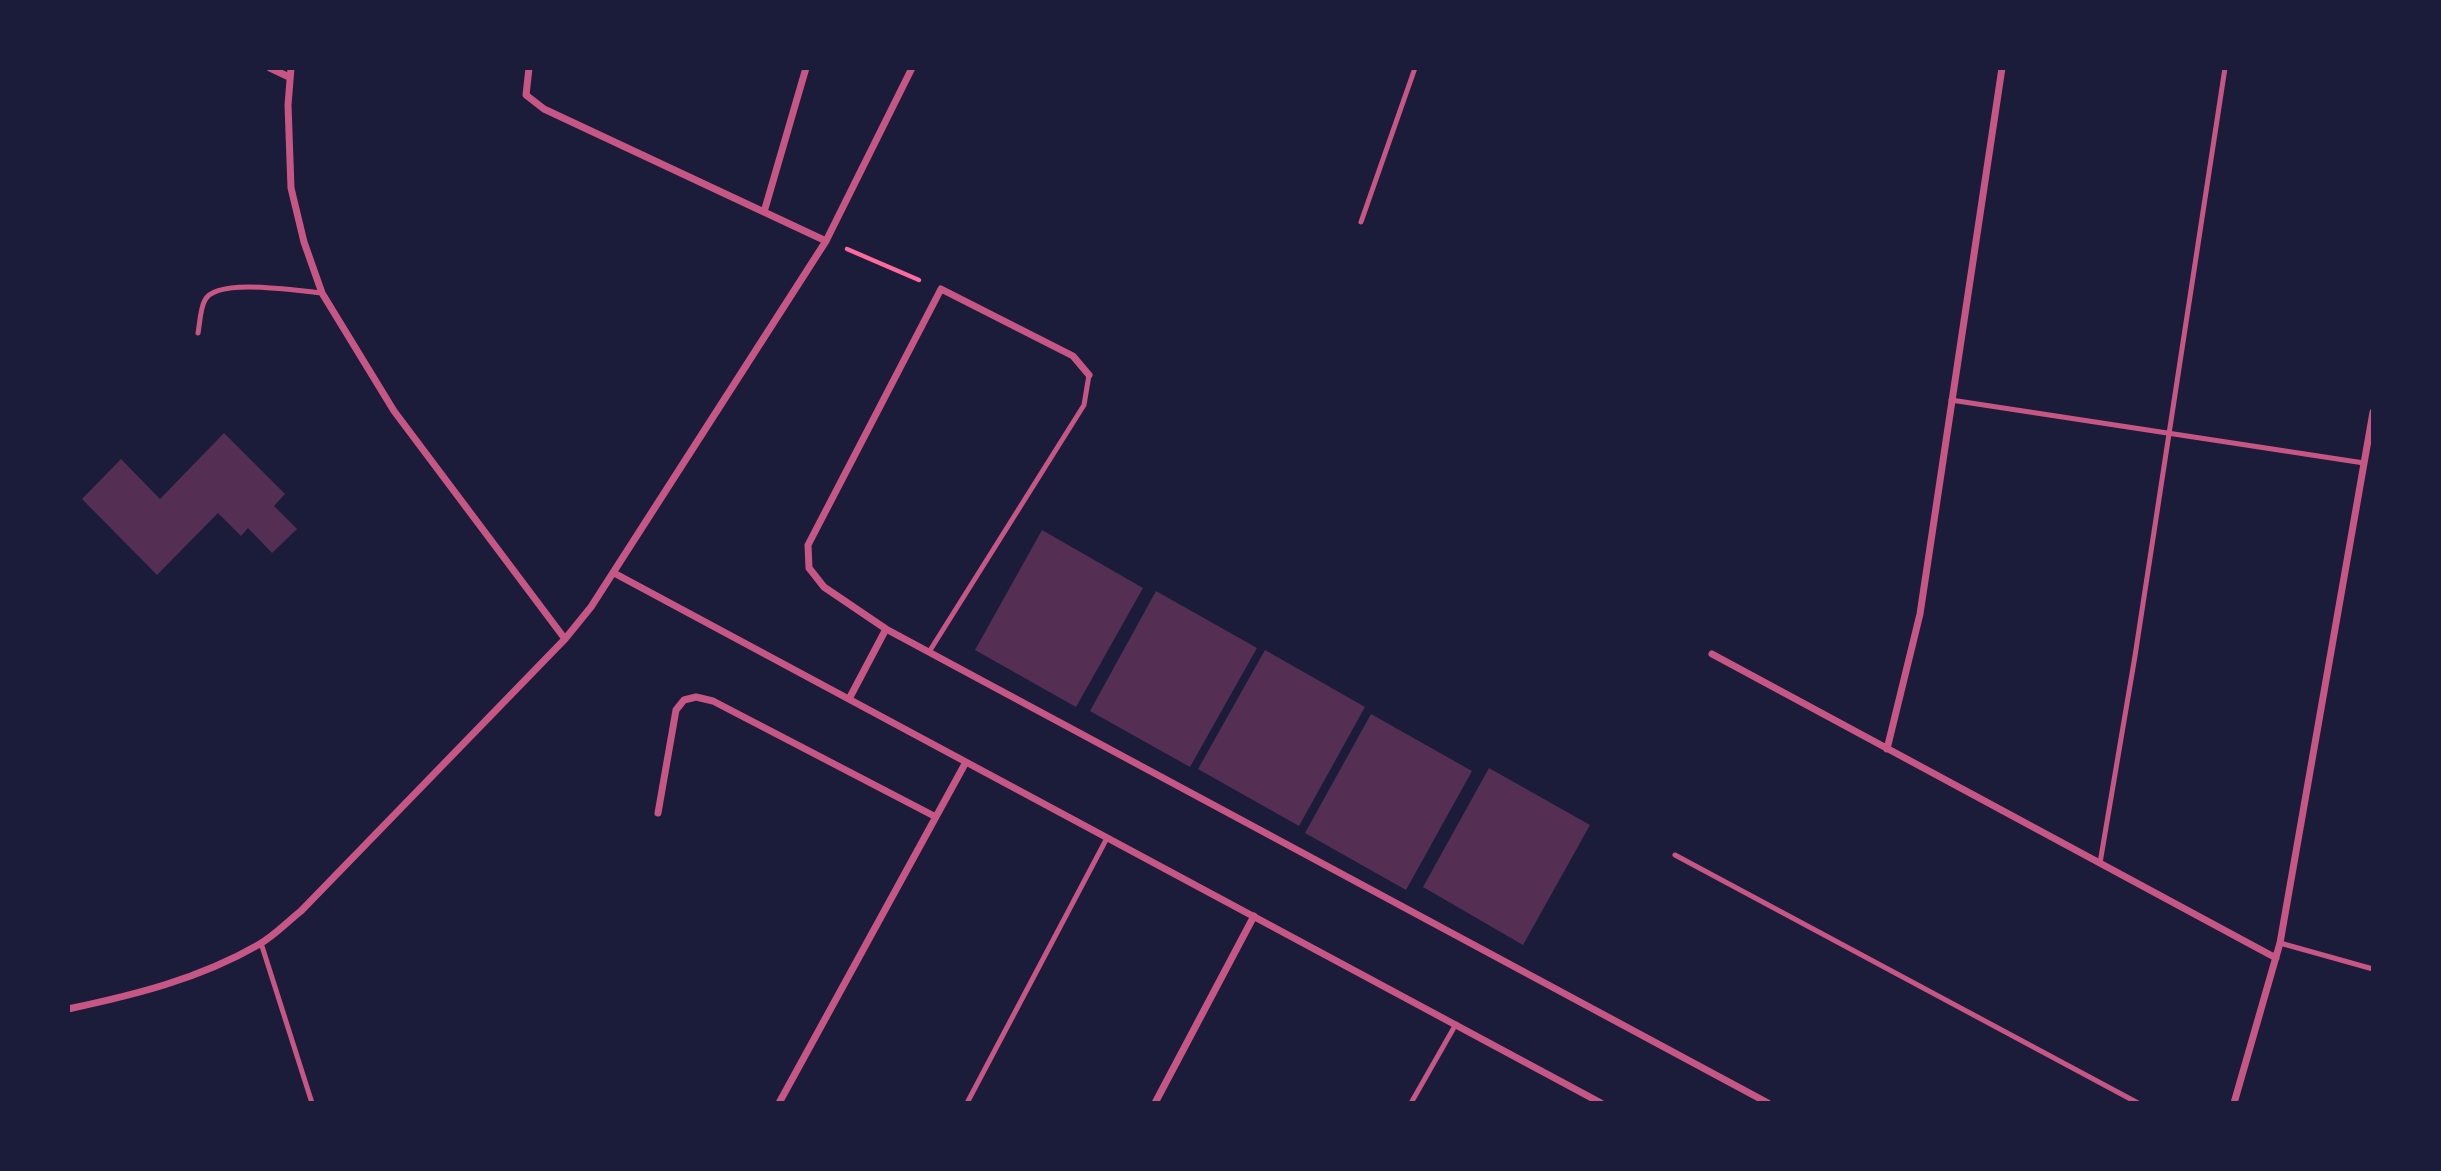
<!DOCTYPE html>
<style>
body{margin:0}
#map{position:relative;width:2441px;height:1171px;overflow:hidden;background:#1b1b3a;font-family:"Crimson Pro",serif}
canvas{display:block}
.frame{position:absolute;inset:0;border:70px solid #1b1b3a;pointer-events:none}
</style>
<div id="map">
<canvas width="2441" height="1171"></canvas>
<div class="frame"></div>
</div>
<script>
const g = document.querySelector('canvas').getContext('2d');
g.lineJoin = 'round';
function paint(path, color) { g.fillStyle = color; g.fill(path, 'evenodd'); }
function stroke(path, color, width, dash) { g.strokeStyle = color; g.lineWidth = width; g.lineCap = dash ? 'butt' : 'round'; g.setLineDash(dash || []); g.stroke(path); }
paint(new Path2D(`
 M224,433l61,61 -11,12 23,23 -25,24 -24,-25 -7,8 -23,-23 -61,62 -75,-76 39,-40 39,40z
 M1042,530l101,58 -67,119 -101,-57z
 M1156,591l101,57 -67,119 -100,-56z
 M1265,650l100,57 -66,119 -101,-57z
 M1371,714l101,57 -66,119 -101,-57z
 M1489,768l101,57 -67,120 -100,-58z`), '#542f53');
stroke(new Path2D(`
 M847,249l72,31`), '#ff6b9d', 4.5);
stroke(new Path2D(`
 M1361,222l54,-154
 M198,333c2,-10 2,-24 7,-33 11,-23 94,-9 117,-7
 M1951,400l413,63
 M929,652l155,-247 5,-30
 M1675,855l463,248
 M2100,863l35,-207 90,-588
 M261,943l51,160
 M2280,943l93,26
 M967,1103l140,-265
 M1411,1103l45,-79`), '#c65784', 5);
stroke(new Path2D(`
 M270,68l19,9
 M291,68l-3,37 3,83 13,54 18,51 72,118 171,228
 M529,68l-3,27 18,14 220,103 42,-144
 M764,212l62,29
 M1089,375l-16,-19 -132,-67 -133,256 1,23 15,19 62,42 882,474
 M614,573l987,530
 M1712,654l564,304
 M849,699l37,-70
 M1887,749l33,-135 82,-546
 M658,813l18,-103 8,-10 12,-3 17,4 223,116
 M68,1009c66,-14 131,-30 190,-64 16,-9 29,-23 43,-34l264,-272 26,-32 235,-366 86,-173
 M779,1103l187,-341
 M1155,1103l99,-187
 M2234,1103l46,-160 93,-531`), '#c65784', 7);
</script>
